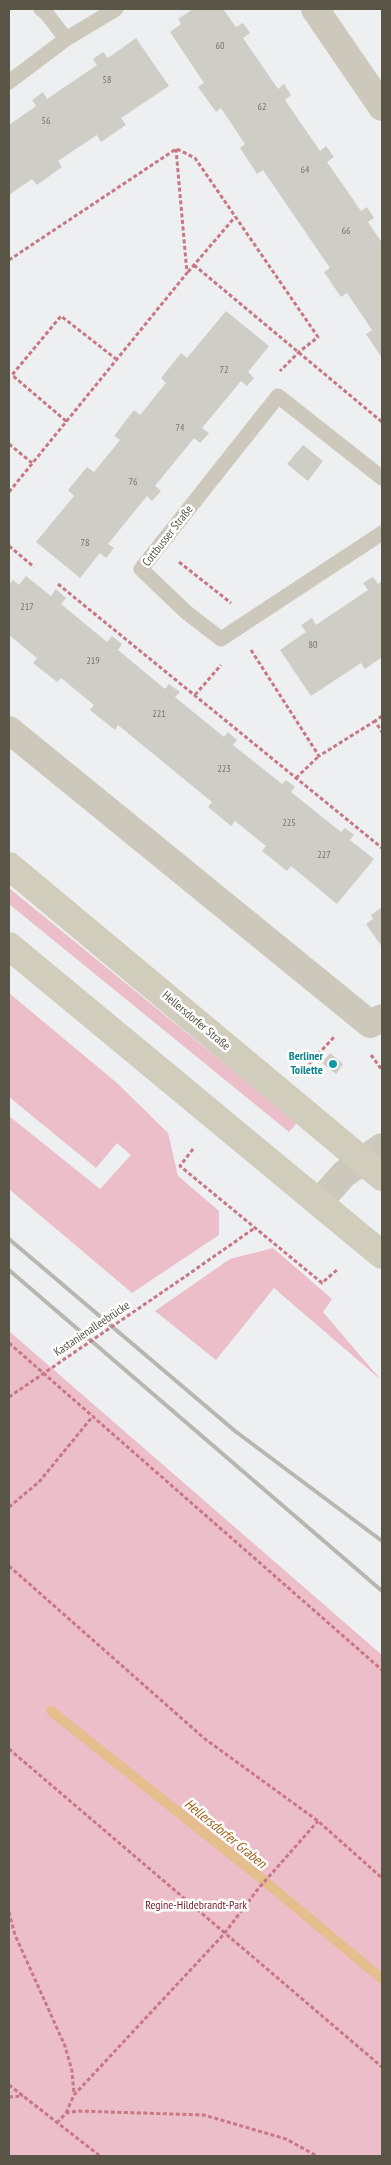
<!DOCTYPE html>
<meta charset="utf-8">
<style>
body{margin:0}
#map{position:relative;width:391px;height:2165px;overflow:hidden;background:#edeff0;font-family:"PT Sans Narrow",sans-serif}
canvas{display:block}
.frame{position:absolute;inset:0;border:10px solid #595647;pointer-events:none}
</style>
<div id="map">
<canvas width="391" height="2165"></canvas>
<div class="frame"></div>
</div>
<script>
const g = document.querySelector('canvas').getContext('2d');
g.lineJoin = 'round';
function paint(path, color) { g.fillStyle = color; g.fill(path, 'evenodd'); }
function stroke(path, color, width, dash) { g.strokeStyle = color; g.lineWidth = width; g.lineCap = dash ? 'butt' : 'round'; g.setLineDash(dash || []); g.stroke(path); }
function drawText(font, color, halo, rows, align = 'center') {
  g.font = font + ' "PT Sans Narrow",sans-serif'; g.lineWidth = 5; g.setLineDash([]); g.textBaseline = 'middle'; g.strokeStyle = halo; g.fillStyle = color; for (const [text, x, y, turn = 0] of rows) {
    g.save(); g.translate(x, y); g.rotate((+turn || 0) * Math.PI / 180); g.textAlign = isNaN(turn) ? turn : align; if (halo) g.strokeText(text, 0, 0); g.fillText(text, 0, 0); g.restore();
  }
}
paint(new Path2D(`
 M9,888l288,235 -8,9 -280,-228z
 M9,993l108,90 51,50 10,43 41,35v24l-87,58 -123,-104v-73l91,73 31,-34 -14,-12 -21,25 -87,-71z
 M273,1248l59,51 -9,13 58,68 -107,-92 -58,72 -61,-49 75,-52z
 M9,1331l373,324v501h-373z`), '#ebbeca');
stroke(new Path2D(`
 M51,1711l211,168 120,100`), '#e5be8e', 10);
paint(new Path2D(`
 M193,9h30l13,18 7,-4 7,10 -7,5 35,51 6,-5 7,11 -6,5 35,51 6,-5 8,11 -7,5 34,49 6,-4 7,11 -6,4 14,21v115l-16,-24 6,-4 -25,-37 -6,4 -17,-25 6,-4 -67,-98 -6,4 -17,-26 5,-4 -24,-36 -5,4 -18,-25 6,-4 -34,-51 11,-8 -3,-5z
 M136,38l33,48 -48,32 5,7 -25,17 -4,-7 -39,26 4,6 -25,18 -5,-6 -23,16v-70l27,-19 -4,-6 11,-8 4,7 50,-34 -4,-6 10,-7 5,6z
 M226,311l43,35 -21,26 6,6 -7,8 -6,-5 -39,47 7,5 -9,10 -6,-5 -39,48 6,5 -9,10 -5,-5 -39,48 6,4 -8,10 -6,-5 -20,25 -44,-36 38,-46 -6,-6 19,-23 7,5 26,-32 -6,-4 20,-26 6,5 26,-32 -5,-5 20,-25 6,5z
 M303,445l20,16 -15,20 -21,-17z
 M26,576l25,20 5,-7 10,9 -5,6 46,38 5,-6 10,8 -4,6 47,39 4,-5 11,8 -5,5 49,40 4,-5 9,8 -4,5 49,39 4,-4 9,7 -4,5 50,40 4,-4 9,7 -4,5 24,19 -37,45 -46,-38 -4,5 -25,-20 4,-5 -31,-25 -4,5 -23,-19 4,-5 -94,-77 -3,5 -25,-20 4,-5 -33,-27 -4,4 -24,-19 4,-5 -28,-23v-50l4,-5 6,5z
 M373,577l5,7 4,-3v76l-17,12 -4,-6 -50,33 -31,-46 26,-18 -5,-7 11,-7 4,7 52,-35 -5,-7z
 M382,907v40l-16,-23 7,-5 -2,-4z
 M330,1053l13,11 -7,10 -14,-11z`), '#cecec7');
stroke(new Path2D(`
 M177,149l18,9 123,179 -19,15 -19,19
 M9,260l167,-111
 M194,265l188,157
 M188,272l47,-55
 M66,421l-54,-46 49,-59 55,43
 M9,444l23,19
 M9,492l178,-219 -11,-124
 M9,546l25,21
 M179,562l52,41
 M58,584l324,264
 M251,650l68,106 56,-35
 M195,695l26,-30
 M382,716l-7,5 7,11
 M296,778l23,-22
 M371,1055l11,15
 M309,1064l26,-28
 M193,1149l-13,17 142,117 16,-14
 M186,1276l70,-49
 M9,1343l373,327
 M9,1507l30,-25 54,-66
 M9,1566l196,173 113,82 64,57
 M9,1749l373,318
 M9,1912l6,23 50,111 7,25 2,23
 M9,2085l91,71
 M9,2097l14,-1
 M66,2113l8,-18 150,-161 34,-45 60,-68
 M57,2123l9,-10 11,-2 127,4 82,24 31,17`), '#c77884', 3, [4, 2.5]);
stroke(new Path2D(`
 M41,9l6,5 19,25
 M9,82l57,-43 50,-30
 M382,478l-104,-82 -137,173 45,43 35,27 161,-106`), '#ccc9bc', 15);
stroke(new Path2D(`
 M315,9l67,98
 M9,730l361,294 12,-6
 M319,1202l25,-28 38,-27`), '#ccc9bc', 28);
stroke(new Path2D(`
 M9,866l373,311
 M9,946l373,309`), '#d0cdbc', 28);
stroke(new Path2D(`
 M9,1239l226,192 147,110
 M9,1270l373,321`), '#b7b7b0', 4);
stroke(new Path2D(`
 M9,1397l177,-121`), '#c77884', 3, [4, 2.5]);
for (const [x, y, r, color] of [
 [333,1064,5,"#0f9aa8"]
]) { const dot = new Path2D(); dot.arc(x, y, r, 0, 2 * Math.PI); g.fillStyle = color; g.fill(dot); stroke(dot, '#fff', 2); }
drawText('10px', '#767467', null, [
 ["60",220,46],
 ["58",107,80],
 ["62",262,107],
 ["56",46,121],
 ["64",305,170],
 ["66",346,231],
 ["72",224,370],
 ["74",180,428],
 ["76",133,482],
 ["78",85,543],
 ["217",27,607],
 ["80",313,645],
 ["219",93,661],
 ["221",159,714],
 ["223",224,769],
 ["225",289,823],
 ["227",324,855]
]);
drawText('12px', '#595647', '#fff', [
 ["Cottbusser Straße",168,536,-52],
 ["Hellersdorfer Straße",196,1021,40],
 ["Kastanienalleebrücke",92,1329,-34]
]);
drawText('bold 12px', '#0d838f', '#fff', [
 ["Berliner",323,1057],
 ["Toilette",323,1071]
], 'right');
drawText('12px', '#751d2a', '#fff', [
 ["Regine-Hildebrandt-Park",196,1906]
]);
drawText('italic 14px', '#9e6115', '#fff', [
 ["Hellersdorfer Graben",225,1834,39]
]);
</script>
